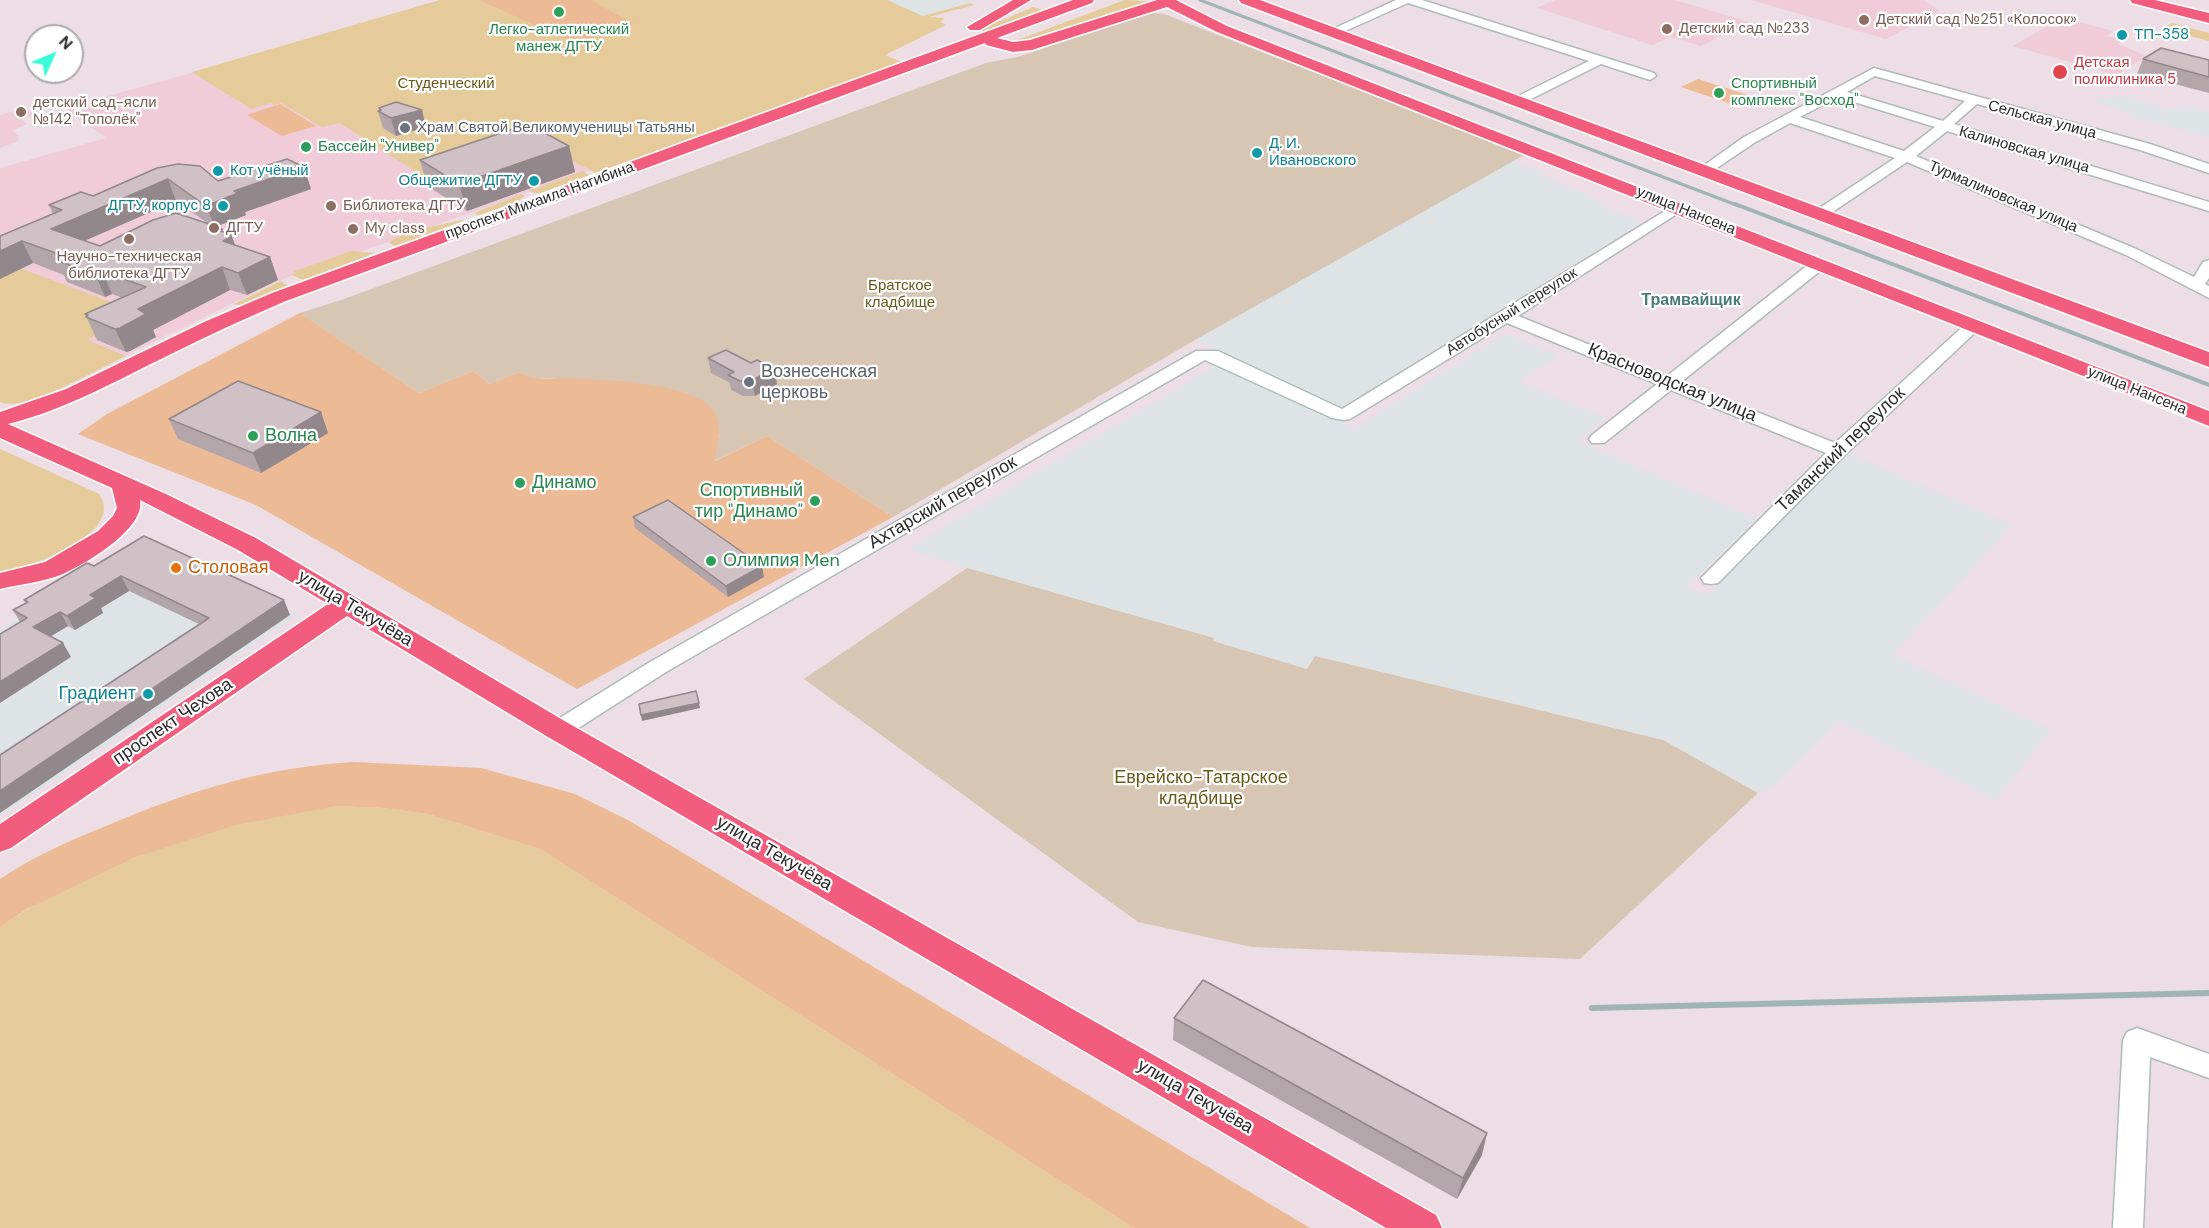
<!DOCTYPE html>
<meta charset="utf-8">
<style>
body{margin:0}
#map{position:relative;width:2209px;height:1228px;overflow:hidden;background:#eddde4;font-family:"DM Sans",sans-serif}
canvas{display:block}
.north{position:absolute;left:24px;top:24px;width:60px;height:60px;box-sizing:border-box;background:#fff;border:2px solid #aaa;border-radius:50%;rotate:46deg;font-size:16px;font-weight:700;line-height:24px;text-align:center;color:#2b2b2b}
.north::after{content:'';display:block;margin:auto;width:21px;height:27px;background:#3bfcda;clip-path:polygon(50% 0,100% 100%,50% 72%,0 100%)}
</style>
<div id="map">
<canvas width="2209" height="1228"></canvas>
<div class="north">N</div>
</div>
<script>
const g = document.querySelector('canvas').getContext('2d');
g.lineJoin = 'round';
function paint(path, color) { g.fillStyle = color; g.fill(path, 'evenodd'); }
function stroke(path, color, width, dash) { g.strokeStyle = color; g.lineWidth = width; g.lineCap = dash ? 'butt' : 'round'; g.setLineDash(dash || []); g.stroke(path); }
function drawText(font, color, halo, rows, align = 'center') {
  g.font = font + ' "DM Sans",sans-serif'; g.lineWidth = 4.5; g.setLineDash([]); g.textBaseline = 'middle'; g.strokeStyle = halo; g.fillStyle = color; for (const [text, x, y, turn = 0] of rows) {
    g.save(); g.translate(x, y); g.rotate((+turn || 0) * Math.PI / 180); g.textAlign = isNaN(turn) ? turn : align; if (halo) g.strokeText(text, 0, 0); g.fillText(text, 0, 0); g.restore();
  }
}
paint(new Path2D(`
 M887,0h91l-55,16z
 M2125,96l44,14 14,-5 26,8v24l-71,-19 -44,-18z
 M1512,161l26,10 4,4 49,22 12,10 38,15 -302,186 -144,-68z
 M1505,334l53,21 -40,27 88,36 -29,23 180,78 -71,68 22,8 141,-141 163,71 -119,130 158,75 -55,70 -158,-79 -63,64 -17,8 -95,-53 -348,-84 -8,13 -95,-28 2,-3 -247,-70 -59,-19 311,-185 136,64z
 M145,545l152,70 -297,201v-186z`), '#dee3e5');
paint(new Path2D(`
 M1555,0h120l74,22 -48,24 -31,-9 -18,8 -115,-37z
 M1751,0h172l17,11 -54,28z
 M2071,20l42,11 -6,5 16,4 -5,4 29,12 -31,19 -103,-29 33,-19h12z
 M213,67l84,31 238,43 56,29 -308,109 -251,122 -19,3 -13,-2v-234l106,-30 -41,-30z
 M25,108l9,7 -13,4 6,5 -15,7 7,5 -1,5 -18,7v-33z`), '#efccd7');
paint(new Path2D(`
 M440,0h447l36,16 47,-13 4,2 -45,12 16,1 -5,4 6,3 -61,30 19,8 -306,111 -62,-32 -116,40 -2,-2 6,-3 -84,-54 -18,4 -41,-24 -7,2 -3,-2 -20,6 -59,-37z
 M1125,0l30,2 -128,42 -15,-2z
 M1033,7l12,4 -60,22 -6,-4 15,-9 7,1z
 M2172,23l37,10v8l-47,-12z
 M583,171l9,6c-18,6 -45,22 -63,14z
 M521,194l4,2 -5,3 -1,5 -37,13 -8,-4z
 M462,220l2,1 -69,25 -6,-3c8,-10 58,-20 73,-23z
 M351,251l24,2 -72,27 -11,-5 3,-4z
 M22,269l118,44 -53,27 39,16c-26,12 -102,57 -126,46v-124z
 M281,281l10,7 -47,18 -10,-2z
 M0,449l99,45c28,40 -72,75 -99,78z
 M337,806l47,2 44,6 112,35 594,379h-1134v-301c68,-46 154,-81 234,-102 33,-9 69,-13 103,-19z`), '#e4cb99');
paint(new Path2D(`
 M1153,13l11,1 362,140 -331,186 -302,177 -126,-81 -53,25 5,-27 -157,-56 -31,1 -11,-7 -30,12 -17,-13 -54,22 -119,-80 44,-14 642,-236 32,-6 123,-42z
 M967,568l247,70 -1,3 94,28 8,-13 348,84 95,53 -178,166 -328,-12 -114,-25 -334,-243z`), '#d7c6b4');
paint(new Path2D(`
 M479,0h112l43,24 -60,19z
 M1698,79l59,19 -17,9 -59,-20z
 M280,104l36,22 -34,10 -35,-21z
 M300,313l119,80 54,-22 17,13 30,-12c16,10 26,6 44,6 32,2 139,3 152,37 6,15 1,31 -1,46l52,-25 126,81 -316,172 -321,-184 -178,-71 29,-20z
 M354,762l127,6 94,26 53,26 682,408h-176l-594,-379 -112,-35 -44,-6 -47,-2 -102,19 -102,33 -106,51 -27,18v-48c34,-23 73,-40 111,-55 80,-34 156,-57 243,-62z`), '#ecba94');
const minor = new Path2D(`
 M1396,0h26l232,73 2,3 -6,4 -49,-16 -84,42 -5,-1 -2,-3 2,-3 77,-38 -181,-58 -74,33 -4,1 -6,-4z
 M1874,68l276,76 59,20v9l-69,-23 -163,-46 -23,20 255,78v9l-262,-80 -31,25 220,93 58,28 9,-15 6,-2v18l-4,6 4,2v12l-83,-43 -219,-93 -82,55h-10l-2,-3 2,-3 80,-53 -105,-35 -36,20 -46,31 -5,1 -7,-4 48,-34zM1875,76l90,25 -22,20 -96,-29zM1838,97l97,30 -31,24 -104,-34z
 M1678,203l5,1 2,3 -2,3 -165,106 149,60 146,-115h12l2,3 -2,3 -144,115 154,61 133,-121 6,-1 8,5 -137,129 -127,128 -7,1 -7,-1 -3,-5 125,-125 -155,-63 -67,53h-12l-3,-4 3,-4 65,-51 -150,-61 -157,96 -6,1 -12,-2 -127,-58 -539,312 -100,64 -8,2 -8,-2 -3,-6 3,-6 100,-62 546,-311h22l124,58z
 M2137,1028l72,26v24l-59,-21 -7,171h-30l10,-188 4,-8z`);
const major = new Path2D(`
 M1013,0h18l-51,30h-10l-3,-3z
 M1073,0h21l-2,3 -95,35 16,4 17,-2 127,-40h19l51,26 982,385v15l-992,-394 -50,-25 -135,43 -19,2 -27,-7 -1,-2 -699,258c-40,17 -79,35 -117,54 -53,26 -104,55 -161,69l158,70 90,44 312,185 868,492 6,13h-56l-838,-491 -201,-121 -336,232 -11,4v-28l328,-220 -90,-54 -98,-50c6,28 -54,64 -77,74 -19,8 -43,10 -63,15v-16l45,-11 53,-31 15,-15 4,-8 -5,-20 -112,-50v-26l66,-23 138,-67 68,-29z
 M1239,0h21l949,352v15l-968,-364z
 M2130,0h25l54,13v10l-77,-20z`);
stroke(minor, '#adbbb9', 3);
stroke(major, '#fff', 3);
paint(minor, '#fff');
paint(major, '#f25d7e');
stroke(new Path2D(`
 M1200,0l539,206`), '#9fb5b3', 3);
stroke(new Path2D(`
 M1735,204l474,181`), '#9fb5b3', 4);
stroke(new Path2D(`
 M1592,1008l617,-15`), '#9fb5b3', 6);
paint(new Path2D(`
 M2143,59l66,1v33l-72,-19z
 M379,108l47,19 -30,9 -13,-8 -5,-17h1z
 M569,146l6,26 -108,39 -40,-25 -7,-26z
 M157,168l61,13 93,8 -66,23 1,3 -29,11 2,2 3,1 1,3 8,2 4,11 35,12 8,23 -31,15 -17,-5 -77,40 3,7 -26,14 -4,1 -29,-12 -12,-26 38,-16 -11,-4 -7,3 -38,-15 -3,-7 -31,-12 -33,16v-43l53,-22 -4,-9 44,-9zM176,201l33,23 -109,22 -16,-5z
 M708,358l69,26 -22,12h-12l-12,-6 -1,-7 -19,-10z
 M321,412l7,21 -67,40 -83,-34 -9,-20z
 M633,517l131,60 -36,20 -93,-69z
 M94,566l196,49 -91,9 -70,-33 -28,17 2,5 -28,17 -7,-4 -17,10 20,21 -51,-35 -7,-12 13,-7 -2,-3z
 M1174,1018l308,137 -25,44 -284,-159z`), '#b3a6ab');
paint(new Path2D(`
 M422,110l4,17 -30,9 -5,-18z
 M569,146l6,26 -108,39 -8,-27z
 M304,167l7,22 -66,23 1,3 -31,12 -9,-21 28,-15z
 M168,179l8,22 -115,50 -10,-22z
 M218,227l2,4 2,-2 4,10 2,-3 3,-2 9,25 -9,4 -15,-35z
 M22,241l11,22 -33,16v-28z
 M270,257l8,23 -31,15 -9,-22z
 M222,267l8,23 -77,40 3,7 -26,14 -4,1 -11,-23 23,-20z
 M102,271l10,23 -7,3 -10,-23z
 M775,369l2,15 -22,12 -3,-16z
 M321,412l7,21 -67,40 -8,-20z
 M762,566l2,11 -36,20 -2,-11z
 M121,576l8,15 -28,17 2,5 -28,17 -8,-14 23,-21z
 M284,600l6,15 -290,198v-22z
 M60,612l8,14 -27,16 -8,-15z
 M63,643l8,14 -71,46v-21z
 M699,703l1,5 -58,13 -1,-6z
 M1487,1133l-5,22 -25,44 6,-21z`), '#92878b');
const building = new Path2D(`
 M2161,48l48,12v17l-66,-18z
 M396,102l26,8 -31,8 -13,-7 3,-1 -2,-2z
 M528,124l41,22 -110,38 -39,-24z
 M287,159l17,8 -70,24 4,2 -32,13 -38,-27 -117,50 49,17 53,-26 23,-7 42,14 -2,1 6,1 -2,2 11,3 -3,2 3,1 -8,4 47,16 -32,16 -16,-6 -84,42 8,5 -26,14 -5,1 -29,-12 2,-2 -3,-1 61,-27 -44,-16 -7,3 -39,-14 8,-4 -42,-15 -22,10v-15l62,-26 -13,-5 32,-13 12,4 64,-28 21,-4 22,2 18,15z
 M726,350l25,13 6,-3 18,9 -23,11 -12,1 -12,-6 6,-3 -26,-14z
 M238,381l83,31 -68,41 -84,-34z
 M668,500l94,66 -36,20 -93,-69z
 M144,536l140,64 -284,191v-36l209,-137 -88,-42 -31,19 6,3 -29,18 -7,-4 -27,15 30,16 -63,39v-48l27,-16 -14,-8 15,-8 -4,-2 63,-37 7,3z
 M696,691l3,12 -58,12 -2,-11z
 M1203,980l284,153 -24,45 -289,-160z`);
paint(building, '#d0c1c7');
stroke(building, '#92878b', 1.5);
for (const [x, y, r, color] of [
 [559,12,6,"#2e9e5b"],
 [1864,20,6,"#8d6e63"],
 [1667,29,6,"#8d6e63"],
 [2122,35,6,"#0f9aa8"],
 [2060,72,8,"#e0444e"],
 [1719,93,6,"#2e9e5b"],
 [21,112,6,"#8d6e63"],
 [405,128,6,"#6b7280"],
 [306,147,6,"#2e9e5b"],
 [1257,153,6,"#0f9aa8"],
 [218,171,6,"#0f9aa8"],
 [534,181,6,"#0f9aa8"],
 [223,206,6,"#0f9aa8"],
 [331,206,6,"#8d6e63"],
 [214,228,6,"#8d6e63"],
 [353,229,6,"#8d6e63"],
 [129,239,6,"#8d6e63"],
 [749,382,6,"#6b7280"],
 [253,436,6,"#2e9e5b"],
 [520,483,6,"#2e9e5b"],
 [815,501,6,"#2e9e5b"],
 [711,561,6,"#2e9e5b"],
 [176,568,6,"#e8710a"],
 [148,694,6,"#0f9aa8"]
]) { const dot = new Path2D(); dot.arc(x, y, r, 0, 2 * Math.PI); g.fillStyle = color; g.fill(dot); stroke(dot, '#fff', 2); }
drawText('15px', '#785e54', '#fff', [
 ["Детский сад №251 «Колосок»",1876,20],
 ["Детский сад №233",1679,29],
 ["детский сад-ясли",33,103],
 ["№142 \"Тополёк\"",33,120],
 ["Библиотека ДГТУ",343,206],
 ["ДГТУ",226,228],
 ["My class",365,229],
 ["Научно-техническая",129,257,"center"],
 ["библиотека ДГТУ",129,274,"center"]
], 'left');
drawText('15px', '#27864d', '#fff', [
 ["Легко-атлетический",559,30,"center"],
 ["манеж ДГТУ",559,47,"center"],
 ["Спортивный",1731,84],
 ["комплекс \"Восход\"",1731,101],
 ["Бассейн \"Универ\"",318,147]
], 'left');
drawText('15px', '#0d838f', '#fff', [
 ["ТП-358",2134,35],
 ["Д. И.",1269,144],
 ["Ивановского",1269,161],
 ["Кот учёный",230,171],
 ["Общежитие ДГТУ",522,181,"right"],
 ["ДГТУ, корпус 8",211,206,"right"]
], 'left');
drawText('15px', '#be3a42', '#fff', [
 ["Детская",2074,63],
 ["поликлиника 5",2074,80]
], 'left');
drawText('15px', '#6a5a19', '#fff', [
 ["Студенческий",446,84],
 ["Братское",900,286],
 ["кладбище",900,303]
]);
drawText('15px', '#2b2b2b', '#fff', [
 ["Сельская улица",2042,120,15],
 ["Калиновская улица",2024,150,16],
 ["Турмалиновская улица",2003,197,23],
 ["проспект Михаила Нагибина",540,201,-20],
 ["улица Нансена",1686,211,22],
 ["Автобусный переулок",1512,312,-32],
 ["улица Нансена",2137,391,22]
]);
drawText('15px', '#5b616d', '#fff', [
 ["Храм Святой Великомученицы Татьяны",417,128]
], 'left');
drawText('bold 16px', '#4a7c74', '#fff', [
 ["Трамвайщик",1691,301]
]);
drawText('18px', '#5b616d', '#fff', [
 ["Вознесенская",761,372],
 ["церковь",761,393]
], 'left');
drawText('18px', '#2b2b2b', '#fff', [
 ["Красноводская улица",1672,383,22],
 ["Таманский переулок",1841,450,-44],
 ["Ахтарский переулок",943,503,-30],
 ["улица Текучёва",355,609,31],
 ["проспект Чехова",173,722,-34],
 ["улица Текучёва",774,854,30],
 ["улица Текучёва",1195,1097,30]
]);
drawText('18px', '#27864d', '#fff', [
 ["Волна",265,436],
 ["Динамо",532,483],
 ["Спортивный",803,491,"right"],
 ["тир \"Динамо\"",803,512,"right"],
 ["Олимпия Men",723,561]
], 'left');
drawText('18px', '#c56008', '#fff', [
 ["Столовая",188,568]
], 'left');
drawText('18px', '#0d838f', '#fff', [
 ["Градиент",136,694]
], 'right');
drawText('18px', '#6a5a19', '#fff', [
 ["Еврейско-Татарское",1201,778],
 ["кладбище",1201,799]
]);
</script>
